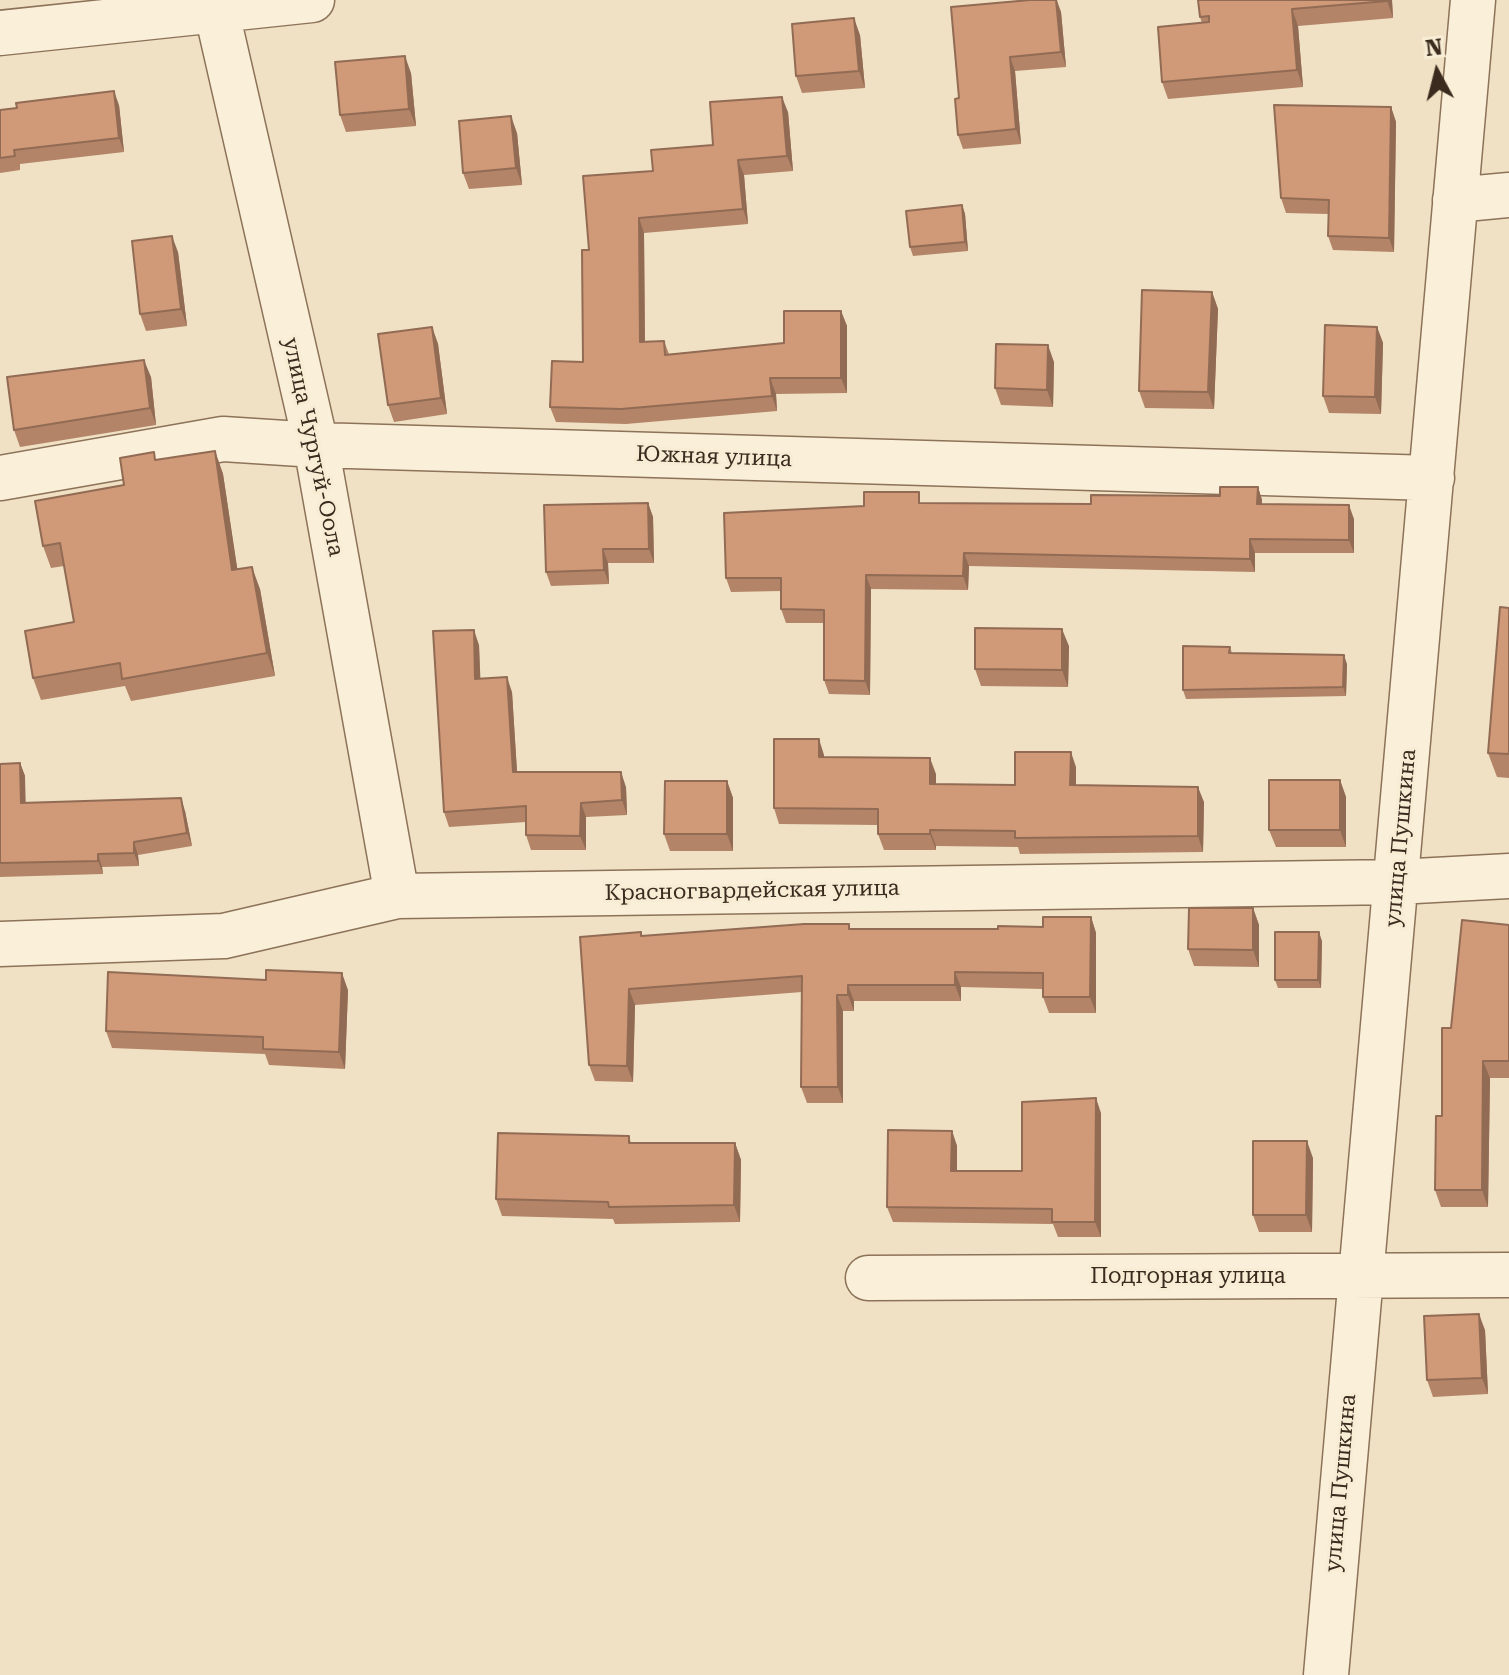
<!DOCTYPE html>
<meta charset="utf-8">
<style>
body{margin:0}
#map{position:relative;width:1509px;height:1675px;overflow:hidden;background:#f0e1c4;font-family:"Roboto Serif",serif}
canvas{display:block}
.north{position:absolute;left:1397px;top:32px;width:80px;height:80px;-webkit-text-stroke:6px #f7ecd4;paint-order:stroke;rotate:353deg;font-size:22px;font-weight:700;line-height:32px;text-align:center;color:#3b2b1e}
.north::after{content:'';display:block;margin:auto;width:28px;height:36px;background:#3b2b1e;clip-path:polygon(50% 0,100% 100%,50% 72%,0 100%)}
</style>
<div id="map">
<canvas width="1509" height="1675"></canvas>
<div class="north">N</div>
</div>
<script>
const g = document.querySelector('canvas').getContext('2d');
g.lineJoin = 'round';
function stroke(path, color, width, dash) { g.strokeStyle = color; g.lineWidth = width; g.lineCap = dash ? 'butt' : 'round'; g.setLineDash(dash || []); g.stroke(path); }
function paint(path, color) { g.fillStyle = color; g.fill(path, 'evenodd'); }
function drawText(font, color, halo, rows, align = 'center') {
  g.font = font + ' "Roboto Serif",serif'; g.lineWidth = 6; g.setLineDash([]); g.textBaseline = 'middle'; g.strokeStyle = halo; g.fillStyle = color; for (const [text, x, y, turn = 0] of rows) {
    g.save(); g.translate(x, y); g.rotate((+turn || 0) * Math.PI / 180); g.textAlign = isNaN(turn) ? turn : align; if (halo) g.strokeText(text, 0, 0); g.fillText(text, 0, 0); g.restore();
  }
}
const minor = new Path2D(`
 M214,0l102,445 81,451
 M0,33l312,-33
 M1455,200l54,-5
 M0,478l223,-39 93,6 1116,33
 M0,944l224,-8 173,-40 1000,-14 112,-6
 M868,1278l641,-3
 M1326,1675l147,-1675`);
stroke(minor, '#8c7259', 47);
stroke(minor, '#faefd8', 44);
paint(new Path2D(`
 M1030,0h27l4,12 5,55 -51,4 6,73 -58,5 -5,-14z
 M1392,0l1,18 -95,8 5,61 -135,12 -6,-17 40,-59 -2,-6z
 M860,35l5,53 -63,5 -6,-17z
 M411,73l5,53 -70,6 -6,-17z
 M119,105l5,47 -104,12v6l-20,3v-63z
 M1391,107l5,15 -2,130 -61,-2 -5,-14v-22l-42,-1 -5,-15z
 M788,112l5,59 -49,4 4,49 -104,9 1,109 19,-1 5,13 115,-11 57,-32 6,15v67l-71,1 1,17 -151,13 -70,-2 -6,-15 33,-45 6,-112 64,-79z
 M517,133l5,52 -53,4 -6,-16z
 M962,205l3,9 3,37 -55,5 -3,-9z
 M178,252l9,74 -41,5 -6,-17z
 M1212,292l6,17 -4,100 -69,-1 -6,-17z
 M432,327l6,17 9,70 -53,8 -6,-17z
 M1377,327l6,16 -2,71 -52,-1 -6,-17z
 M1054,362l-1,45 -52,-2 -6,-17z
 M151,377l5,48 -136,22 -6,-17z
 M215,451l8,23 14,95 23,20 15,87 -144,25 -6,-15 -84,14 -8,-22 41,-56 -10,-56 -13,2 -8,-22 114,-86z
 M1258,487l4,13v4l92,15v34h-99v19l-286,-6 -1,24 -97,-1 -1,106 -41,-1 -5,-14v-57h-38l-5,-14v-18l-50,1 -5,-14 198,-75 167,1 129,-8z
 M648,503l5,14 1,46h-46l1,21 -58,2 -5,-14z
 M1509,608v170l-12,-1 -9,-24z
 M479,645l1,33 32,14 5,80 109,15 1,28 -41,2v33h-55l-5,-15v-13l-77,5 -5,-15z
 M1069,646l-1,41 -87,-1 -6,-17z
 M1230,647l2,6 115,11 -1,32 -160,3 -3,-9z
 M824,755v2l112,17v10l79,1 61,-18v18l128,17 -1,50 -183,2 -2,-7 -82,-1v4h-52l-6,-16v-9l-99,-1 -5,-16z
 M20,763l5,13v27l160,8 7,35 -54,9 1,11 -37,1 1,7 -103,3v-113z
 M1340,780l6,17v50h-70l-7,-17z
 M727,781l6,17v53h-63l-6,-17z
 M1253,908l6,17v42l-65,-1 -6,-17z
 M1091,917l5,16v80h-47l-6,-16v-8l-82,-2v14h-107v10h-11v92h-36l-6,-16 1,-95 -167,13 -2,77 -38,-1 -6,-16 53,-129 207,-12 1,5h148l45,-2z
 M1509,925v153h-19l-2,129h-47l-6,-17 16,-162z
 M1322,941l-1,47h-43l-3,-8z
 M266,980l82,10 -3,79 -76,-4 -4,-11 -153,-6 -6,-17z
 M1101,1113v124h-43l-5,-13 -160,-2 -6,-15 65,-76 5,15v25h65z
 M629,1136l2,7h104l6,17 -1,62 -125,2 -2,-5 -111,-3 -6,-17z
 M1313,1158l-1,74h-53l-6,-17z
 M1485,1330l3,64 -55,3 -6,-17z`), '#b38467');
paint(new Path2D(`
 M1056,0l5,12 5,55 -5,-15z
 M1387,0h5l1,18z
 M1292,9l6,17 5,61 -6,-17z
 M854,18l6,17 5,53 -6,-17z
 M405,56l6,17 5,53 -7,-17z
 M1010,57l5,14 6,73 -5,-15z
 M114,91l5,14 5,47 -5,-14z
 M782,97l6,15 5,59 -6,-15z
 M1391,107l5,15 -2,130 -5,-14z
 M511,116l6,17 5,52 -6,-17z
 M738,160l6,15 4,49 -5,-15z
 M962,205l3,9 3,37 -3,-9z
 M639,218l5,15 1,125 -5,-16z
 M172,236l6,16 9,74 -6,-17z
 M1212,292l6,17 -4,100 -6,-17z
 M841,311l6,15v67l-6,-15z
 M432,327l6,17 9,70 -6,-16z
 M1377,327l6,16 -2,71 -6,-17z
 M1048,345l6,17 -1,45 -6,-17z
 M144,360l7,17 5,48 -6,-17z
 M770,378l6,16 1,17 -5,-15z
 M215,451l8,23 18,119 -9,-23z
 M1258,487l4,13v18l-5,-14z
 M648,503l5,14 1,46 -5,-14z
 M1349,505l5,14v34l-5,-13z
 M1250,539l5,14v19l-5,-13z
 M603,549l5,14 1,21 -5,-14z
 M964,553l5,13 -1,24 -5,-14z
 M252,567l8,22 15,87 -8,-23z
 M866,575l5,14 -1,106 -5,-14z
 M1062,629l7,17 -1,41 -6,-17z
 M474,630l5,15 2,48 -6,-14z
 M1344,655l3,9 -1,32 -3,-9z
 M507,677l5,15 6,95 -5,-15z
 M819,739l5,16v18l-5,-16z
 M1071,752l5,15v34l-6,-16z
 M930,758l6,16v25l-6,-15z
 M20,763l5,13 1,40 -5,-13z
 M621,772l5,15 1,28 -5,-15z
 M1340,780l6,17v50l-6,-17z
 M727,781l6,17v53l-6,-17z
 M1198,787l6,15 -1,50 -5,-16z
 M181,798l4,13 7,35 -5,-13z
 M581,803l5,14v33l-6,-14z
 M930,830l6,16v4l-6,-16z
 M134,842l4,13 1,11 -5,-13z
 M98,854l4,13 1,7 -5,-13z
 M1253,908l6,17v42l-6,-17z
 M1091,917l5,16v80l-6,-16z
 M1319,932l3,9 -1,47 -3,-8z
 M955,972l6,15v14l-6,-16z
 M342,973l6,17 -3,79 -6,-17z
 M848,985l6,16v10l-6,-16z
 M629,989l6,16 -2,77 -6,-16z
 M837,995l6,16v92l-5,-16z
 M1483,1061l7,17 -2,129 -6,-17z
 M1096,1098l5,15v124l-6,-15z
 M952,1131l5,15v40l-6,-15z
 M1307,1141l6,17 -1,74 -6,-17z
 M735,1143l6,17 -1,62 -6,-17z
 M1479,1314l6,16 3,64 -6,-16z`), '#926b54');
const building = new Path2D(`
 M1030,0h26l5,52 -51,5 6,72 -58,6 -3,-36 4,-1 -8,-91z
 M1198,0h189v1l-95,8 5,61 -135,12 -4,-55 51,-5v-6l-9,1z
 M854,18l5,53 -63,5 -4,-52z
 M405,56l4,53 -69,6 -5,-53z
 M114,91l5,47 -105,12 1,6 -15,2v-48l17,-2 -1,-5z
 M782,97l5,59 -49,4 5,49 -104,9 1,124 24,-1 1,14 119,-12v-32h57v67h-71l2,18 -151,13 -71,-2 2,-46 31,1 -1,-112h7l-6,-74 70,-5 -2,-21 62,-5 -3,-43z
 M1274,105l117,2 -2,131 -61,-2 1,-36 -48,-2z
 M511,116l5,52 -53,5 -4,-52z
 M962,205l3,37 -55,5 -4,-36z
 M172,236l9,73 -41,5 -8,-73z
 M1142,290l70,2 -4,100 -69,-1z
 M1325,325l52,2 -2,70 -52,-1z
 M432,327l9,71 -53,7 -10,-71z
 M996,344l52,1 -1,45 -52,-2z
 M144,360l6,48 -136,22 -7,-53z
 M215,451l17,119 20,-3 15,86 -145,26 -2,-16 -87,15 -8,-47 49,-9 -14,-79 -17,3 -8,-45 89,-16 -4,-27 34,-6 1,8z
 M1220,487h38l-1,17 92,1v35l-99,-1v20l-286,-6 -1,23 -97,-1 -1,106 -41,-1v-70l-43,-1v-31h-55l-2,-65 140,-7v-14h55v11l172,1v-9l129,1z
 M648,503l1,46h-46l1,21 -58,2 -2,-67z
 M1500,607l9,1v146l-21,-1z
 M975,628l87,1v41l-87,-1z
 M474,630l1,49 32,-2 6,95h108l1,28 -41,3 -1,33 -54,-1v-29l-82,6 -11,-181z
 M1183,646l47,1 -1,6 115,2 -1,32 -160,3z
 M774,739h45v18l111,1v26l85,1v-33h56l-1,33 128,2v49l-183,2v-7l-85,-1v4h-52v-25l-104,-1z
 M20,763l1,40 160,-5 6,35 -53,9v11l-36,1v7l-98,2v-99z
 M1269,780h71v50h-71z
 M665,781h62v53h-63z
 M1189,908h64v42l-65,-1z
 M1043,917h48l-1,80h-47v-24l-88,-1v13h-107v10h-11l1,92h-37l1,-111 -173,13 -2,77 -38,-1 -9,-128 61,-5v4l163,-12h45v5h149v-3l45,1z
 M1462,920l47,5v136h-26l-1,129h-47l1,-74h6v-88h9z
 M1275,932h44l-1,48h-43z
 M266,970l76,3 -3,79 -76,-3v-12l-157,-6 2,-59 158,8z
 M1096,1098l-1,124h-43v-13l-165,-2 1,-77 64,1 -1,40h71v-69z
 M498,1133l131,3v7h106l-1,62 -125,2 -1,-5 -112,-3z
 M1253,1141h54l-1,74h-53z
 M1479,1314l3,64 -55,2 -3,-64z`);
paint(building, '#d09978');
stroke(building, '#926b54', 2);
drawText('22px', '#3b2b1e', '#f7ecd4', [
 ["улица Чургуй-Оола",313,447,78],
 ["Южная улица",714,457,2],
 ["улица Пушкина",1401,838,-85],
 ["Красногвардейская улица",752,891,-1],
 ["Подгорная улица",1188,1277],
 ["улица Пушкина",1341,1483,-85]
]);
</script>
